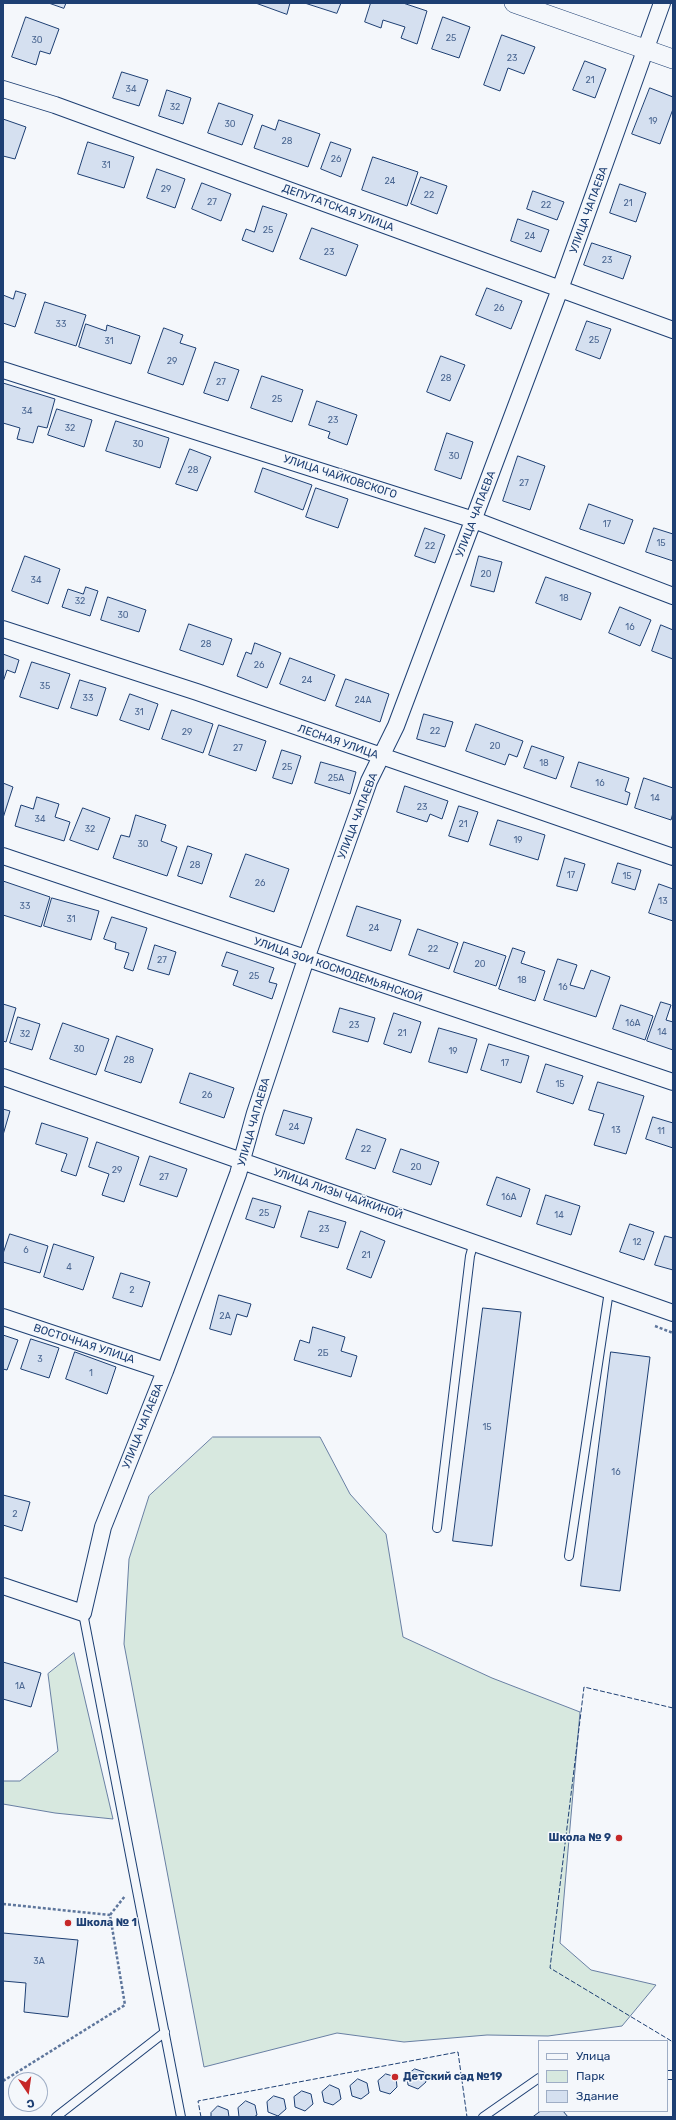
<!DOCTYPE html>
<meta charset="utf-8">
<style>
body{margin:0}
#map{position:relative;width:676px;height:2120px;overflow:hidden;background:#f4f7fb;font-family:Rubik,sans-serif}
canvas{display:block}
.frame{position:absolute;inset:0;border:4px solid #1d3f73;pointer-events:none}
.legend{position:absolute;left:538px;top:2040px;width:130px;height:72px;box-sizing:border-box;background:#f4f7fb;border:1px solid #9eadc5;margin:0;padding:5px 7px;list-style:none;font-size:12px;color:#1d3f73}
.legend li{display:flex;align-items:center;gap:8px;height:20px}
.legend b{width:20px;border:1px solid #9eadc5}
.north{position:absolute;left:8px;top:2072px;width:40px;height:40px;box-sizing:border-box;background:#f4f7fb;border:1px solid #9eadc5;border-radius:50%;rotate:167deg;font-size:11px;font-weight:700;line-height:16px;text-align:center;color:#1d3f73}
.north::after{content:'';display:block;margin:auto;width:14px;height:18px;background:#c62828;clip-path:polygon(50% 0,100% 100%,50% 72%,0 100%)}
</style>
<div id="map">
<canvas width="676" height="2120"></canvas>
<div class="frame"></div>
<ul class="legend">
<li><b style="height:5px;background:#f4f7fb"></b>Улица</li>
<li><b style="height:11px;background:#d7e8df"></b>Парк</li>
<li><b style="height:11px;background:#d5e0f0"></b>Здание</li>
</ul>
<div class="north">С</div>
</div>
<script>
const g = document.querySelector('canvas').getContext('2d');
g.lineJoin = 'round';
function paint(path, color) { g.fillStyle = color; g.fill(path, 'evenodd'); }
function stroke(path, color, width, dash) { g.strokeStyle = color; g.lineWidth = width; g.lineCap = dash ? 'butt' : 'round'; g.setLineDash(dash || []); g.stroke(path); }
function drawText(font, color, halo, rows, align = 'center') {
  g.font = font + ' Rubik,sans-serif'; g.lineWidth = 3; g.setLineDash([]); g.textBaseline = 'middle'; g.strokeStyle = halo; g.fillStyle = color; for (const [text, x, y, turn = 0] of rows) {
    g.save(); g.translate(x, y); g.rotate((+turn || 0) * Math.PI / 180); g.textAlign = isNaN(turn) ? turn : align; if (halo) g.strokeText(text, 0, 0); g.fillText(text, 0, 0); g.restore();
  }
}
const green = new Path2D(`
 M213,1437h107l30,57 36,40 17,103 89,41 88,34 -20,231 31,27 65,15 -34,41 -74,10 -61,-1 -83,7 -67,-9 -133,34 -80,-423 5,-85 20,-63z
 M74,1653l39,166 -58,-6 -52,-9v-23h17l38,-30 -10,-77z`);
paint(green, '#d7e8df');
stroke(green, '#687fa3', 1);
const building = new Path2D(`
 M49,3h17l-2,5z
 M256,3h34l-3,11z
 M305,3h36l-4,10z
 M371,3h32l24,8 -10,33 -16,-6 4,-11 -22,-7 -2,8 -16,-6z
 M26,17l33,12 -9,25 -10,-3 -4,14 -24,-8z
 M443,17l27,10 -11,31 -27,-9z
 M502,35l33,12 -11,27 -16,-6 -8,23 -16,-6z
 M585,61l21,8 -11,29 -22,-8z
 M122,72l26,8 -9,26 -26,-8z
 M650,88l23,9v12l-13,35 -28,-10z
 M167,90l24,8 -8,26 -24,-8z
 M219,103l34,12 -11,30 -34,-12z
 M3,119l23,8 -11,32 -12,-3z
 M279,120l41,14 -12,33 -54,-19 8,-23 13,5z
 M88,142l46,15 -10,31 -46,-14z
 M331,142l20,7 -10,28 -20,-8z
 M373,157l45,15 -11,34 -45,-16z
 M157,169l28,10 -10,29 -28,-10z
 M421,177l26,9 -10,28 -26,-10z
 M202,183l29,11 -10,27 -29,-12z
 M620,184l26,9 -10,29 -26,-9z
 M533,191l31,11 -7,18 -30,-11z
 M263,206l24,8 -14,38 -31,-12 4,-11 8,3z
 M518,219l31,11 -8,22 -30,-11z
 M312,228l46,17 -12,31 -46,-17z
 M592,243l39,13 -8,23 -39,-14z
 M487,288l35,13 -11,28 -35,-14z
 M16,291l10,3 -11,33 -12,-4v-28l10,4z
 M45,302l41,13 -10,31 -41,-13z
 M587,321l24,8 -11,30 -24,-9z
 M86,324l20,7 1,-6 33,11 -9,28 -52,-17z
 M164,328l19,7 -3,8 16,5 -13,37 -35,-12z
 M441,356l24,9 -15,36 -23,-9z
 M215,362l24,8 -11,31 -24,-8z
 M262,376l41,14 -11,32 -41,-14z
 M3,383l52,16 -8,29 -9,-2 -5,17 -16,-4 3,-11 -17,-5z
 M317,401l40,14 -10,30 -19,-7 2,-6 -21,-7z
 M57,409l35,11 -8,27 -36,-12z
 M116,421l53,17 -9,30 -54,-17z
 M447,433l26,9 -12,37 -26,-9z
 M190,449l21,8 -14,34 -21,-7z
 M518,456l27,10 -15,44 -27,-9z
 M263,468l49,17 -9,25 -48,-18z
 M316,488l32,11 -10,29 -32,-11z
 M589,504l44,16 -9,24 -44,-15z
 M425,528l20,7 -10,28 -20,-7z
 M654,528l19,6v27l-27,-9z
 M25,556l35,13 -12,35 -36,-13z
 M479,556l23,6 -8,30 -23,-6z
 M546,577l45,16 -10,27 -45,-17z
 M86,587l12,4 -8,25 -28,-9 6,-18 15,5z
 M108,597l38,13 -7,22 -38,-12z
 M620,607l31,13 -11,26 -31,-13z
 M189,624l43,15 -9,26 -43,-15z
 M661,625l12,5v29l-21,-8z
 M255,643l26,10 -14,35 -30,-12 9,-24 5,2z
 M3,654l16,6 -4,13 -8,-3 -4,12z
 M290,658l45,17 -10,26 -45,-17z
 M32,662l38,12 -12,35 -38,-12z
 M346,679l43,15 -9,28 -44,-16z
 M80,680l26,8 -9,28 -26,-8z
 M130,694l28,10 -9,26 -29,-10z
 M172,710l41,14 -10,29 -41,-14z
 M424,714l29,8 -8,25 -28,-8z
 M476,724l47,17 -6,16 -8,-3 -4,11 -39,-14z
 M219,725l47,16 -10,30 -47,-16z
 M532,746l32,11 -8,22 -32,-11z
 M282,750l19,6 -9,28 -19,-6z
 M321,762l35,10 -6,22 -35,-11z
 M579,762l50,16 -4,13 5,2 -3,12 -56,-18z
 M644,778l29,10v25l-2,7 -36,-12z
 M3,783l10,4 -10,31z
 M405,786l43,15 -6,18 -12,-5 -3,8 -30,-10z
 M37,797l22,7 -4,13 15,5 -6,19 -49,-15 6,-21 12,4z
 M459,806l19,6 -10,30 -19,-6z
 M83,808l27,10 -12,32 -28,-10z
 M136,815l30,10 -5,16 16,6 -10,29 -54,-18 8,-23 8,2z
 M498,820l47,15 -7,25 -48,-15z
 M188,846l24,8 -10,30 -24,-8z
 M246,854l43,15 -15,43 -44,-15z
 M565,858l20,6 -8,27 -20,-5z
 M618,863l23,7 -6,20 -23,-7z
 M3,881l47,16 -9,30 -38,-12z
 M659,884l14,5v32l-24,-8z
 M52,898l47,13 -8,29 -47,-14z
 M357,906l44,14 -10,31 -44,-15z
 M112,917l35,11 -14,43 -9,-3 5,-15 -14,-4 1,-6 -12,-4z
 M418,929l40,14 -9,26 -40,-14z
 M464,942l42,14 -10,30 -42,-14z
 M155,945l21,7 -7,23 -21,-6z
 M513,948l12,4 -4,11 24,8 -10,30 -36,-12z
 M227,952l47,16 -5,14 8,2 -5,15 -39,-14 5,-14 -16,-5z
 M558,959l19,6 -7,20 14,4 7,-19 19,7 -14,40 -52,-17z
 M661,1002l10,3 -5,15 7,2v28l-26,-9z
 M3,1004l13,4 -10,34 -3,-1z
 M621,1005l32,11 -8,24 -32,-11z
 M340,1008l35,10 -7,24 -35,-10z
 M394,1013l27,9 -10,31 -27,-9z
 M18,1017l22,7 -8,26 -22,-7z
 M63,1023l46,16 -13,36 -46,-16z
 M439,1028l38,11 -10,34 -38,-11z
 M117,1036l36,13 -12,34 -36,-12z
 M489,1044l40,12 -8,27 -40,-13z
 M546,1064l37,12 -10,28 -36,-12z
 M190,1073l44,15 -10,30 -44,-15z
 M598,1082l46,14 -18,58 -32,-9 10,-31 -15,-4z
 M3,1109l7,2 -7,24z
 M284,1110l28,8 -8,26 -28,-9z
 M653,1117l20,6v25l-27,-9z
 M42,1123l46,15 -12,38 -15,-5 6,-17 -31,-10z
 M357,1129l29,10 -11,30 -29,-10z
 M97,1142l42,15 -15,45 -22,-7 7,-21 -20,-7z
 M401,1149l38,13 -8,23 -38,-13z
 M150,1156l37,13 -10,28 -37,-12z
 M497,1177l33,12 -9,28 -34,-12z
 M546,1195l34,11 -9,29 -34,-11z
 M253,1198l28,8 -7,22 -28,-9z
 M309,1211l37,11 -8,26 -37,-11z
 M630,1224l24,8 -10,28 -24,-8z
 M361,1231l24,10 -14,37 -24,-9z
 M10,1234l38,12 -8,27 -37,-11v-8z
 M665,1236l8,2v32l-18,-5z
 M54,1244l40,13 -11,33 -39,-13z
 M121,1273l29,9 -8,25 -29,-9z
 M219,1295l32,9 -4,13 -10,-3 -6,21 -21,-6z
 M483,1308l38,4 -29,234 -39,-5z
 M313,1327l32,10 -4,14 16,5 -6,21 -57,-17 6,-20 9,3z
 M3,1335l15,5 -11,30 -4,-1z
 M31,1339l28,9 -10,30 -28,-9z
 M75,1352l41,15 -9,27 -41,-15z
 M611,1352l39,5 -30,234 -39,-5z
 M3,1495l27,7 -8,29 -19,-6z
 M3,1662l38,11 -10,34 -28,-8z
 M3,1933l75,7 -10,77 -44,-5 2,-29 -23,-2z
 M415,2069l9,3 2,10 -8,7 -10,-4 -1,-10z
 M386,2074l10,3 1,10 -7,7 -10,-3 -2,-10z
 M358,2079l9,4 2,10 -8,6 -9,-3 -2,-10z
 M330,2085l9,4 2,10 -8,6 -9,-3 -2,-10z
 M302,2091l9,3 2,10 -8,7 -10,-4 -1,-10z
 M274,2096l10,3 2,10 -8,7 -10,-4 -1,-10z
 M246,2101l9,4 2,10 -3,2h-15l-1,-9z
 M218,2106l10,4 1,7h-18v-4z
 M541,2111h22l5,6h-35z`);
paint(building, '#d5e0f0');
stroke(building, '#1d3f73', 1);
const service = new Path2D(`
 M437,1528l33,-272 4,-14
 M569,1556l40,-265
 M83,1613l98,504
 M667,2075h6
 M56,2117l109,-85
 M483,2117l56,-39`);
const minor = new Path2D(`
 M3,89l52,16 618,225
 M3,370l471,150 199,76
 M3,629l194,63 476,165
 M3,856l670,226
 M3,1077l670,236
 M3,1317l162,54
 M3,1586l80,27 20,-86 62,-156 73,-197 17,-61 51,-154 63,-178 27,-55 164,-437 102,-286`);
const tertiary = new Path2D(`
 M514,3l159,56`);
stroke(service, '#1d3f73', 10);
stroke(minor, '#1d3f73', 18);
stroke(tertiary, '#1d3f73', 20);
stroke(new Path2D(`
 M655,1326l18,7
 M3,1904l107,11
 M3,2081l122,-76 -15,-90 15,-19`), '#5e769c', 2.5, [3, 2]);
stroke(service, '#f4f7fb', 8);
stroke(minor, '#f4f7fb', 16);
stroke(tertiary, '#f4f7fb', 19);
stroke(new Path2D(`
 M673,1708l-89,-21 -34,281 123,74
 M201,2117l-3,-16 260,-49 9,65`), '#1d3f73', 1, [5, 2]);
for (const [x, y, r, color] of [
 [619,1838,4,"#c62828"],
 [68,1923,4,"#c62828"],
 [395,2077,4,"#c62828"]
]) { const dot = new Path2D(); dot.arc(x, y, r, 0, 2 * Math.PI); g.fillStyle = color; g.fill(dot); stroke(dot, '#f4f7fb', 1.5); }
drawText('9px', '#4b6792', null, [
 ["25",451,38],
 ["30",37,40],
 ["23",512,58],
 ["21",590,80],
 ["34",131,89],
 ["32",175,107],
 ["19",653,121],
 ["30",230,124],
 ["28",287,141],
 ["26",336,159],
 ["31",106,165],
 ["24",390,181],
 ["29",166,189],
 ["22",429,195],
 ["27",212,202],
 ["21",628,203],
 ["22",546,205],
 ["25",268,230],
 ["24",530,236],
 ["23",329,252],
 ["23",607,260],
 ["26",499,308],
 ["33",61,324],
 ["25",594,340],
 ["31",109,341],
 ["29",172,361],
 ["28",446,378],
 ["27",221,382],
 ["25",277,399],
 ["34",27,411],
 ["23",333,420],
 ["32",70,428],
 ["30",138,444],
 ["30",454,456],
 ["28",193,470],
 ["27",524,483],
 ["17",607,524],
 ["15",661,543],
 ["22",430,546],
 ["20",486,574],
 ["34",36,580],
 ["18",564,598],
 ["32",80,601],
 ["30",123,615],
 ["16",630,627],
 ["28",206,644],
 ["26",259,665],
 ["24",307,680],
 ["35",45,686],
 ["33",88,698],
 ["24А",363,700],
 ["31",139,712],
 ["22",435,731],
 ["29",187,732],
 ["20",495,746],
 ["27",238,748],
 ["18",544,763],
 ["25",287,767],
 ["25А",336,778],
 ["16",600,783],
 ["14",655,798],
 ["23",422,807],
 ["34",40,819],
 ["21",463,824],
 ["32",90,829],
 ["19",518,840],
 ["30",143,844],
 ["28",195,865],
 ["17",571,875],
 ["15",627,876],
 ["26",260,883],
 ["13",663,901],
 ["33",25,906],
 ["31",71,919],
 ["24",374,928],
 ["22",433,949],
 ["27",162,960],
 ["20",480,964],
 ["25",254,976],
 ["18",522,980],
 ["16",563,987],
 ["16А",633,1023],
 ["23",354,1025],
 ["14",662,1032],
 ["21",402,1033],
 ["32",25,1034],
 ["30",79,1049],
 ["19",453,1051],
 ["28",129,1060],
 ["17",505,1063],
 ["15",560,1084],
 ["26",207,1095],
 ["24",294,1127],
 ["13",616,1130],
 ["11",661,1131],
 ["22",366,1149],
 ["20",416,1167],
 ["29",117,1170],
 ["27",164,1177],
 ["16А",509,1197],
 ["25",264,1213],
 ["14",559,1215],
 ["23",324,1229],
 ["12",637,1242],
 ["6",26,1250],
 ["21",366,1255],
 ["4",69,1267],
 ["2",132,1290],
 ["2А",225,1316],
 ["2Б",323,1353],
 ["3",40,1359],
 ["1",91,1373],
 ["15",487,1427],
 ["16",616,1472],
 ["2",15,1514],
 ["1А",20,1686],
 ["3А",39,1961]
]);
drawText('11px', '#1d3f73', '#f4f7fb', [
 ["ДЕПУТАТСКАЯ УЛИЦА",338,208,20],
 ["УЛИЦА ЧАПАЕВА",589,210,-70],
 ["УЛИЦА ЧАЙКОВСКОГО",340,477,18],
 ["УЛИЦА ЧАПАЕВА",476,514,-69],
 ["ЛЕСНАЯ УЛИЦА",338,742,19],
 ["УЛИЦА ЧАПАЕВА",358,816,-69],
 ["УЛИЦА ЗОИ КОСМОДЕМЬЯНСКОЙ",338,970,19],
 ["УЛИЦА ЧАПАЕВА",254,1122,-74],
 ["УЛИЦА ЛИЗЫ ЧАЙКИНОЙ",338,1194,19],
 ["ВОСТОЧНАЯ УЛИЦА",84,1344,18],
 ["УЛИЦА ЧАПАЕВА",143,1426,-68]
]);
drawText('bold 11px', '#1d3f73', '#f4f7fb', [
 ["Школа № 9",611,1838,"right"],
 ["Школа № 1",76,1923],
 ["Детский сад №19",403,2077]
], 'left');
</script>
